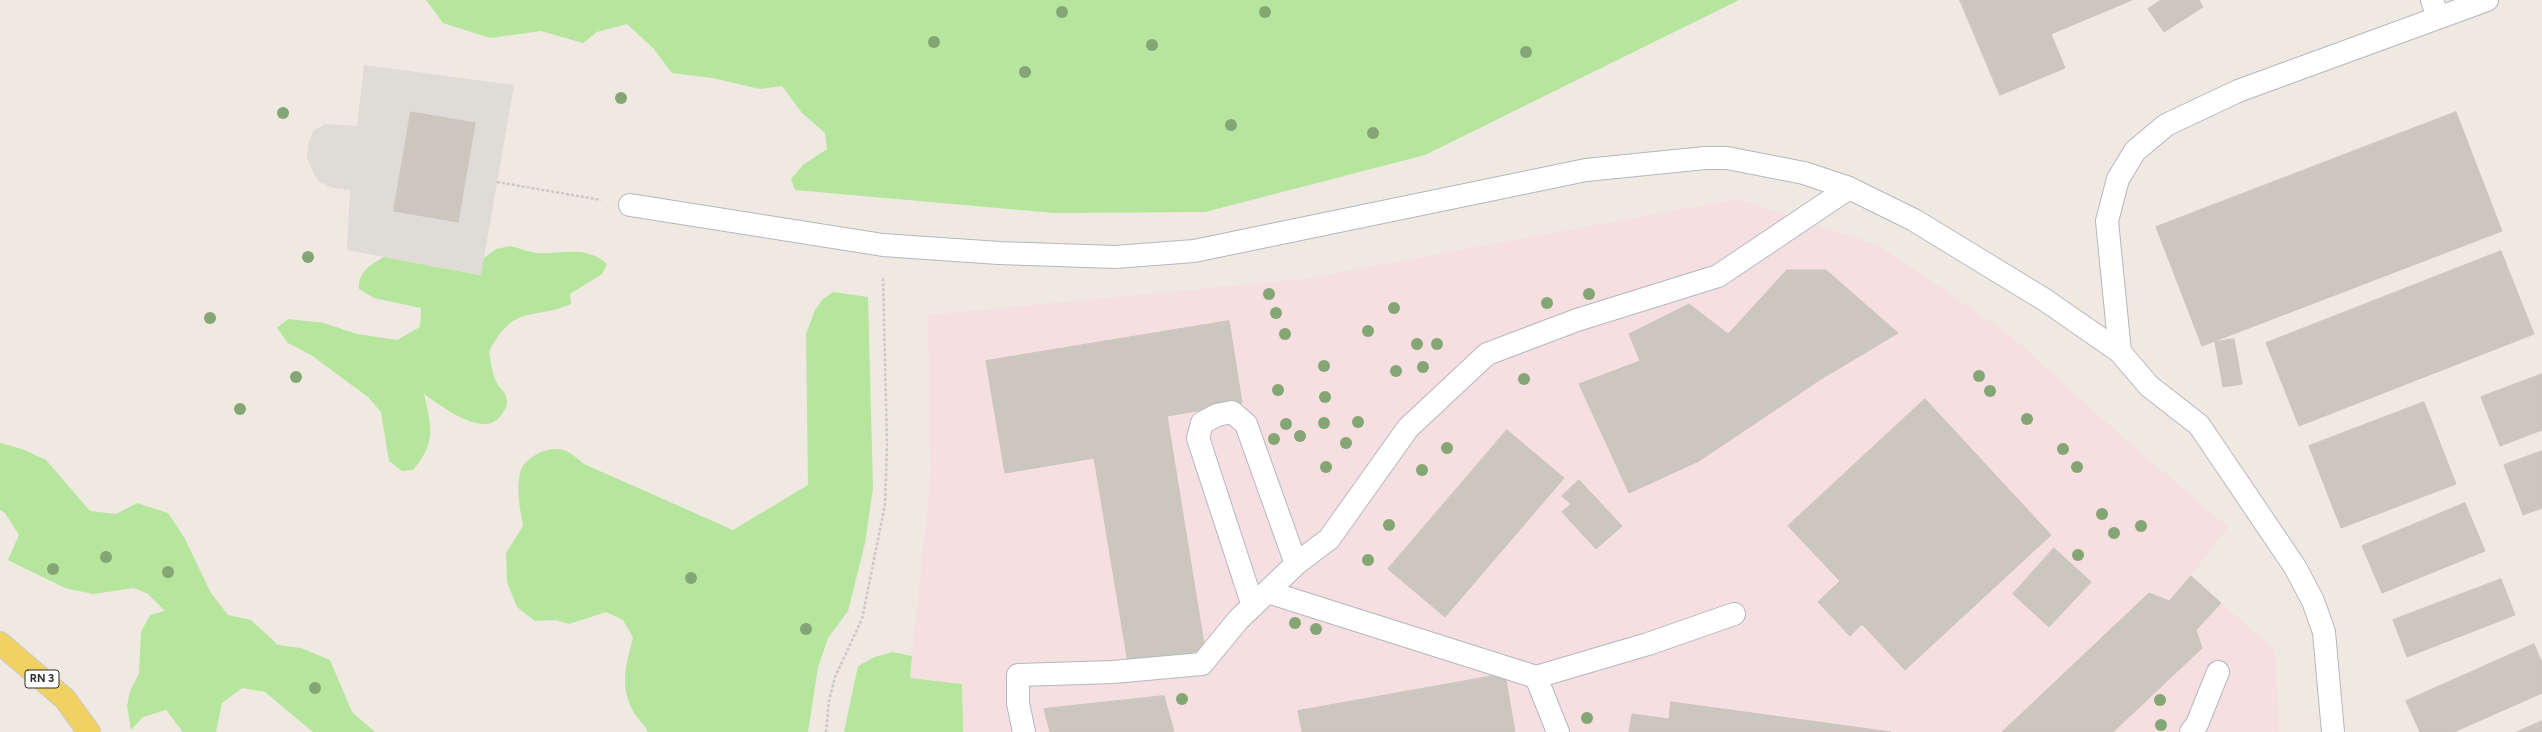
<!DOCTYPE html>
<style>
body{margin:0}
canvas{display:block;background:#efe9e1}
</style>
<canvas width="2542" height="732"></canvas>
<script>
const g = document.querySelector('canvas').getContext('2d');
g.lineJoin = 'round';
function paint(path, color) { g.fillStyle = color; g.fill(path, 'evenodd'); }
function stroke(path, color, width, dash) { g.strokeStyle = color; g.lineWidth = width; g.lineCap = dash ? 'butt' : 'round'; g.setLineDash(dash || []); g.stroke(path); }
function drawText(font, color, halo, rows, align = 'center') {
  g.font = font + ' Figtree,sans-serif'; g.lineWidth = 3; g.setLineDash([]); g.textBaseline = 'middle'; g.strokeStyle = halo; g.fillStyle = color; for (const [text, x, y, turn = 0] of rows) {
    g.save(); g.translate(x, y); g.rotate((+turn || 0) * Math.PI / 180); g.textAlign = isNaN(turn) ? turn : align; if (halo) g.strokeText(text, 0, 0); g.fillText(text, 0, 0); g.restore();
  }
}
paint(new Path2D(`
 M1737,199l141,46 133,91 105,95 112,96 -37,49 84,75 4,81h-1316l-1,-48 -52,-6 21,-206 -3,-157 375,-36z`), '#f5dfe0');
paint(new Path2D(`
 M426,0h1313l-314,155 -220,57 -151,1 -259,-23 -4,-11 12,-14 24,-16 -2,-16 -23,-20 -20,-27 -22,3 -48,-11 -40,-5 -19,-25 -26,-24 -30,8 -14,11 -42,-12 -51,7 -47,-15z
 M510,246c9,2 18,6 27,7 26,2 47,-9 70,11l-5,10 -32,20 1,10c-40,17 -57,-1 -82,48 2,10 3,23 9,33 2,4 8,7 8,12 2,7 0,12 -4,17 -16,27 -61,-8 -78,-20 8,33 12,49 -11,76l-11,1 -13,-10 -8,-49 -13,-15 -57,-42 -23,-12 -11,-15 11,-9 36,4 33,11 40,6 23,-13 1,-19 -47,-10 -15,-9c-1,-17 11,-24 25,-32l96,18 4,-17 12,-9z
 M833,292l35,5 5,191 -8,55 -17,68 -20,27 -10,29 -10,65h-160c-4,-9 -12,-14 -16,-23 -13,-27 -5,-45 1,-72l-10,-17 -17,-8 -37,12 -14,-4 -20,1 -18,-14 -10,-25 -1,-29 17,-27c-3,-18 -7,-35 -3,-53 4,-17 32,-29 46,-22 7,3 13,9 18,13l149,66 75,-45 -2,-151 9,-24 8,-11z
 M0,443l22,6 24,11 44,51 26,3 21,-11 31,10 16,24 27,56 17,22 23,5 27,25 23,3 29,12 22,52 23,20h-62l-48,-40 -23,-4 -20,15 -6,29h-33l-17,-22 -23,7 -12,13 -4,-24 3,-15 9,-17 2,-42 9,-17 15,-4 -17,-17 -14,-6 -41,6 -28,-6 -57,-28 11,-25 -14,-22 -5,-3z
 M893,652l19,4 -2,22 52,6 1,48h-119l14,-66 17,-9z`), '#b6e59e');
paint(new Path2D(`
 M364,65l150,20 -33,190 -134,-25 3,-60 -18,-2 -15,-8 -10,-22 1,-13 5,-14 12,-7 32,2z`), '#dfdcd8');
const building = new Path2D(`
 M1960,0h172l-81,34 14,34 -65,27z
 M2161,0h38l4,7 -39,25 -16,-23z
 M411,112l64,11 -17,99 -64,-11z
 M2456,112l46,119 -300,115 -46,-119z
 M2501,251l33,83 -235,92 -33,-83z
 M1787,270h39l72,63 -77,46 -122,82 -70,32 -50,-109 61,-23 -11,-27 60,-30 39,30z
 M1229,321l13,82 -75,13 38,234 -77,13 -34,-205 -89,15 -19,-112z
 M2234,339l8,45 -19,3 -8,-45z
 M2542,374v56l-42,16 -19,-49z
 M1925,399l126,136 -146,135 -43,-46 -12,12 -32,-34 22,-21 -52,-55z
 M2424,402l32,82 -115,44 -32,-82z
 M1507,430l57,48 -119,139 -57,-48z
 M2542,451v57l-19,7 -19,-50z
 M1579,480l43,46 -26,23 -34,-37 9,-8 -9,-8z
 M2465,503l20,48 -103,42 -20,-47z
 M2054,548l37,34 -42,45 -36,-33z
 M2191,576l30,27 -25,27 6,18 -89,84h-111l147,-139 20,8z
 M2501,579l14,36 -108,42 -14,-37z
 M2534,644l8,19v30l-88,39h-34l-14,-31z
 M1505,674l10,58h-213l-4,-21z
 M1164,696l10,36h-124l-6,-23z
 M1671,702l220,30h-262l3,-18 37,5z
 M2542,721v11h-25z`);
paint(building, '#cbc7bf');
stroke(building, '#cbc5ba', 1);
const minor = new Path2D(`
 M2432,0l6,17
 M630,205l253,40 116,8 116,4 79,-6 392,-81 119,-12h22l77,15 45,15 65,32 131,80 75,52
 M1268,592l268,85 22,55
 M1253,606l-55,-168 4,-15 15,-8 15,-3 14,12 50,140
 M1536,677l112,-33 86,-30
 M1024,732l-6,-29v-28l95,-3 89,-8 36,-44 58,-56 33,-25 79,-111 79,-74 90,-34 141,-44 131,-88
 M2191,732l6,-8 21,-52`);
const secondary = new Path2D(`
 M2333,732l-9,-100 -11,-31 -18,-34 -96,-142 -50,-39 -29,-34 -13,-131 11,-42 17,-28 31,-26 72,-34 249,-91`);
const primary = new Path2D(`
 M0,643l65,56 24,33`);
stroke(minor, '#b4b7c1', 24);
stroke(secondary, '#b4b7c1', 24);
stroke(primary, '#c9c9c9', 24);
stroke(new Path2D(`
 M497,182l104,18
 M826,732l3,-31 6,-24 27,-58 23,-114 2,-59 -4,-170`), '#c9c9c9', 2.5, [3, 2]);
stroke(minor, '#fff', 22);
stroke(secondary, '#fff', 22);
stroke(primary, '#f2d163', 22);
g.fillStyle = '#84a574';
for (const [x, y] of [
 [1062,12],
 [1265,12],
 [934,42],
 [1152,45],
 [1526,52],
 [1025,72],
 [621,98],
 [283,113],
 [1231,125],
 [1373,133],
 [308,257],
 [1269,294],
 [1589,294],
 [1547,303],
 [1394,308],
 [1276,313],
 [210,318],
 [1368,331],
 [1285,334],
 [1417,344],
 [1437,344],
 [1324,366],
 [1423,367],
 [1396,371],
 [1979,376],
 [296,377],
 [1524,379],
 [1278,390],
 [1990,391],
 [1325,397],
 [240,409],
 [2027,419],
 [1358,422],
 [1324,423],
 [1286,424],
 [1300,436],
 [1274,439],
 [1346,443],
 [1447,448],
 [2063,449],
 [1326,467],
 [2077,467],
 [1422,470],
 [2102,514],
 [1389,525],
 [2141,526],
 [2114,533],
 [2078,555],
 [106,557],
 [1368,560],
 [53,569],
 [168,572],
 [691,578],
 [1295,623],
 [806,629],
 [1316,629],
 [315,688],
 [1182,699],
 [2160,700],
 [1587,718],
 [2161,725]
]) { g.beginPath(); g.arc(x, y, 6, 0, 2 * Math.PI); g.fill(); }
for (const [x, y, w] of [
 [42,679,34]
]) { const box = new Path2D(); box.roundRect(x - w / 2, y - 9, w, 18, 3); g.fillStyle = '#fff'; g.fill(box); stroke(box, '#2e2e2e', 1); }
drawText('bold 11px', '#2e2e2e', null, [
 ["RN 3",42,679]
]);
</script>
